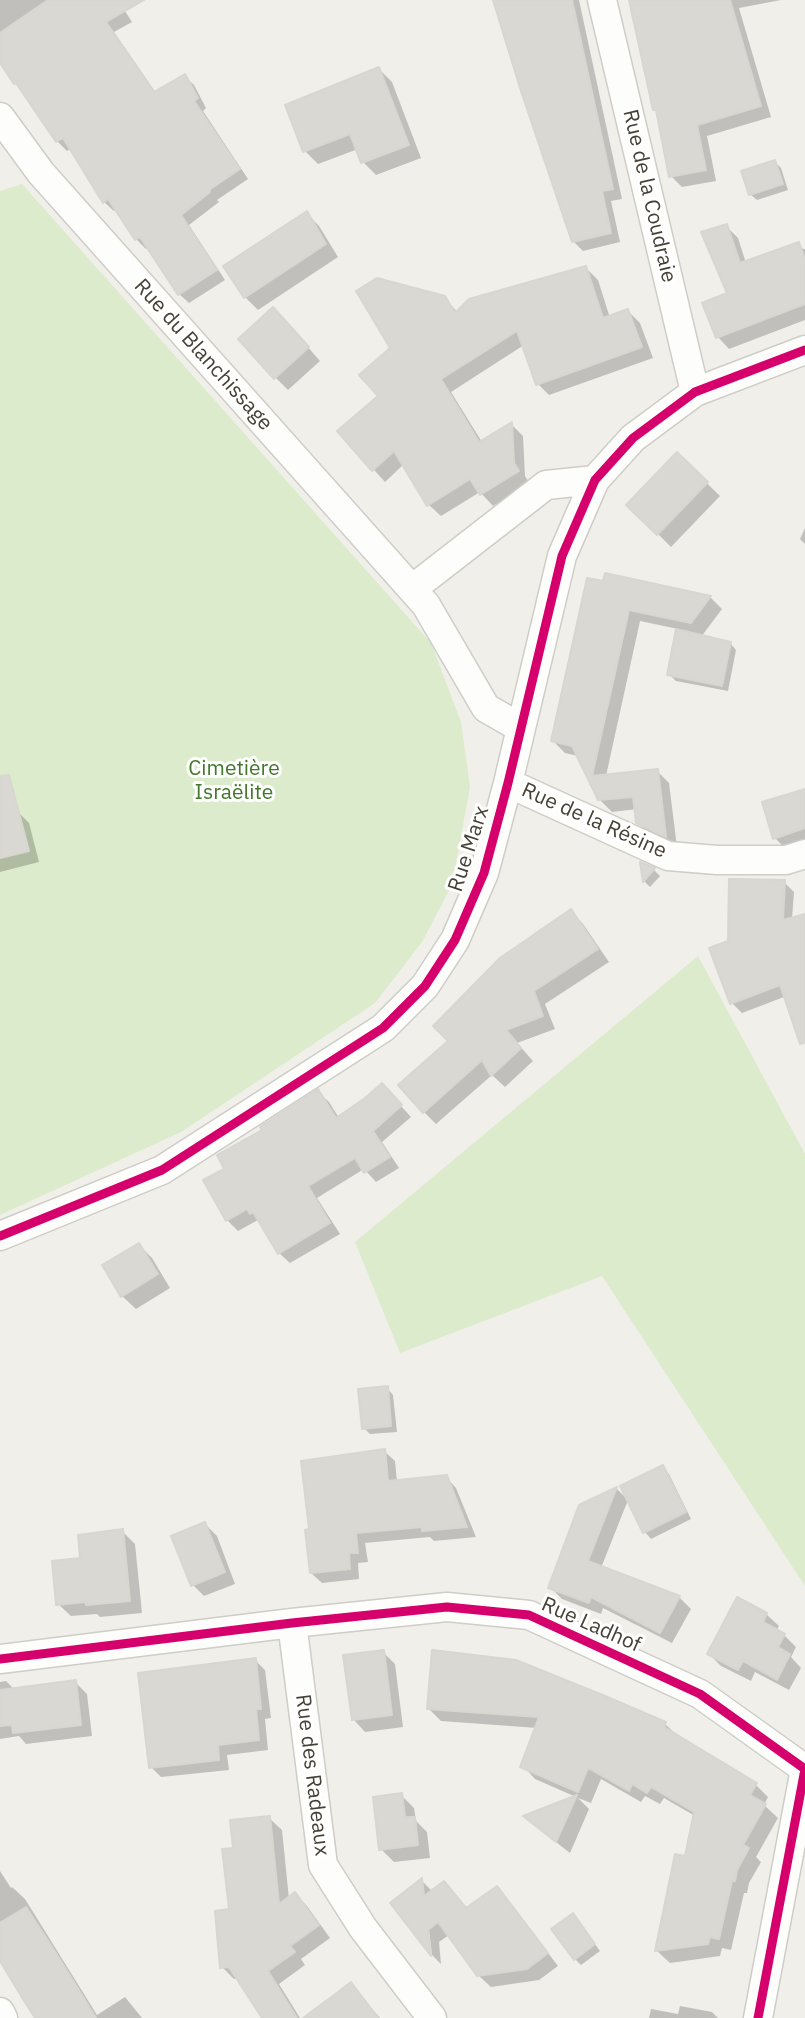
<!DOCTYPE html>
<meta charset="utf-8">
<style>
body{margin:0}
canvas{display:block;background:#f0efea}
</style>
<canvas width="805" height="2018"></canvas>
<script>
const g = document.querySelector('canvas').getContext('2d');
g.lineJoin = 'round';
function paint(path, color) { g.fillStyle = color; g.fill(path, 'evenodd'); }
function stroke(path, color, width, dash) { g.strokeStyle = color; g.lineWidth = width; g.lineCap = dash ? 'butt' : 'round'; g.setLineDash(dash || []); g.stroke(path); }
function drawText(font, color, halo, rows, align = 'center') {
  g.font = font + ' "IBM Plex Sans",sans-serif'; g.lineWidth = 6; g.setLineDash([]); g.textBaseline = 'middle'; g.strokeStyle = halo; g.fillStyle = color; for (const [text, x, y, turn = 0] of rows) {
    g.save(); g.translate(x, y); g.rotate((+turn || 0) * Math.PI / 180); g.textAlign = isNaN(turn) ? turn : align; if (halo) g.strokeText(text, 0, 0); g.fillText(text, 0, 0); g.restore();
  }
}
paint(new Path2D(`
 M22,184l409,459 30,79 9,65 -18,98 -30,57 -47,61 -194,129 -181,83v-1024z
 M698,956l107,198v432l-203,-310 -202,77 -45,-111z`), '#dcebcb');
paint(new Path2D(`
 M0,0h118l14,22 -18,10 42,61 28,-17 10,9 12,23 -3,3 45,68 -31,21 2,2 -30,23 36,55 -36,23 -10,-9 -30,-47 -3,2 -10,-10 -19,-30 -3,2 -10,-9 -33,-54 -4,3 -10,-10 -57,-81z
 M495,0h84l43,199 -11,2 9,41 -37,9 -10,-10z
 M630,0h151l-42,8 32,109 -64,19 9,45 -34,6 -11,-11 -12,-63 -4,-4z
 M379,69l13,13 29,76 -45,17 -13,-13 -5,-13 -40,15 -13,-13z
 M775,162l6,6 7,22 -31,10 -7,-6z
 M307,214l12,12 19,31 -80,53 -13,-13z
 M726,226l12,12 8,25 52,-19 5,5h2v71l-76,29 -11,-12 -14,-33 25,-10z
 M586,268l12,12 12,38 18,-7 12,12 13,35 -104,37 -11,-11 -14,-39 -73,47 31,50 29,-18 12,12 2,40 5,8 -37,22 -13,-14 -39,24 -12,-11 -25,-41 -19,18 -46,-51 41,-35 64,-99 14,16z
 M286,322l34,39 -32,29 -13,-13z
 M677,454l43,42 -49,51 -42,-42z
 M805,528v16l-5,-5z
 M606,575l104,22 12,12 -21,28 29,6 6,7 -8,41 -52,-10 -7,-7 9,-45 -38,-8 -34,155 51,-5 12,12 8,64 -27,-12 -12,-13 -1,-13 -25,3 -13,-13 -21,-43 -13,-3 -12,-12z
 M805,791v51l-19,7 -11,-11z
 M18,812l11,11 10,39 -39,10v-56z
 M642,865l12,5 6,6 -10,11 -6,-6z
 M784,882l10,10 -2,27 13,-3v73l-63,24 -10,-10 -3,-61z
 M571,911l12,13 26,38 -64,42 10,25 -38,14 16,18 -28,26 -13,-12 -56,49 -12,-12 26,-70z
 M318,1092l11,10 10,16 53,-22 19,21 -29,25 17,26 -23,14 -12,-13 -47,29 23,36 -50,29 -11,-10 -21,-33 -20,11 -11,-11v-50l38,-40z
 M139,1245l13,13 18,30 -34,21 -14,-13z
 M387,1388l6,7 4,37 -27,2 -6,-6z
 M384,1451l11,10 2,21 49,-5 10,11 20,49 -42,4 -4,-4 -65,6 3,19 -10,1 1,16 -37,4 -11,-10z
 M662,1467l7,7 22,45 -40,20 -6,-7 -23,-45z
 M617,1489l11,11 -27,68 78,29 12,12 -19,34 -69,-35 -2,6 -39,-15 -12,-12 31,-81z
 M205,1524l12,12 18,48 -31,12 -11,-11z
 M122,1531l13,13 7,69 -42,4 -3,-3 -26,2 -13,-12 24,-45z
 M766,1614l13,12 -3,5 8,4 12,12 -5,10 10,11 -12,22 -34,-18 -4,9 -30,-15 -12,-12z
 M383,1652l12,12 8,63 -38,5 -12,-13z
 M255,1660l10,10 6,48 -6,1 3,31 -41,5 2,15 -68,7 -10,-10z
 M6,1681l9,9 60,-8 12,12 5,42 -66,8 -7,-8 -19,3v-57z
 M429,1709l236,15 13,12 78,49 12,12 -4,8 14,13 -22,39 5,5 -12,21 -2,10h-3l-13,57 -9,-2 -2,8 -50,7 -13,-12 30,-93 8,-42 -31,-18 -4,6 -15,-8 -4,6 -40,-23 -10,24 -13,-5 11,11 -19,44 -31,-24 -13,-13 50,-19 -41,-18 -12,-13 14,-38 -96,-7z
 M401,1795l13,13 2,13 11,11 3,26 -36,4 -13,-13z
 M269,1818l13,12 7,69 6,-5 12,12 23,32 -29,21 4,6 -26,19 21,34h-33l-29,-39h-4l-12,-12 9,-56 4,-61z
 M0,1871l11,17 1,-1 13,12 72,116 28,-18 17,21h-104l-38,-60z
 M422,1881l11,11 11,-9 24,26 29,-21 11,12 50,66 -19,14 -48,7 -13,-12 -29,-40 -10,7 2,22 -9,-9 -4,-34 -3,1z
 M579,1922l21,29 -19,14 -6,-6z
 M351,1984l29,34h-74z
 M680,2006l32,6 6,6h-69l2,-9 27,5z`), '#0003');
const building = new Path2D(`
 M48,0h96l-38,22 48,70 31,-18 13,24 -4,3 46,68 -31,21 1,2 -29,23 36,55 -39,25 -38,-58 -5,3 -27,-41 -5,4 -40,-65 -7,4 -40,-59 -2,1 -14,-21v-30z
 M493,0h79l41,189 -11,2 9,42 -39,9 -51,-151z
 M629,0h101l31,106 -64,19 9,45 -37,7 -13,-67h-3z
 M379,67l30,78 -48,18 -11,-29 -47,18 -18,-47z
 M775,160l8,24 -34,11 -8,-24z
 M307,211l19,33 -82,54 -21,-32z
 M727,224l13,39 59,-21 6,18v44l-89,34 -14,-35 25,-10 -26,-61z
 M586,266l17,52 25,-9 14,38 -106,38 -19,-54 -76,48 38,63 33,-20 2,41 5,8 -39,24 -10,-16 -43,27 -33,-55 -22,20 -35,-40 41,-35 -19,-21 31,-27 -34,-57 21,-13 68,18 10,17 14,-14z
 M273,307l36,40 -35,32 -36,-40z
 M677,452l31,30 -51,53 -31,-30z
 M605,573l106,23 -20,27 -62,-13 -37,166 66,-7 8,68 -30,-14 -3,-26 -35,3 -26,-54 -21,-5 36,-163 16,3z
 M676,629l55,13 -9,44 -55,-11z
 M9,775l20,76 -29,7v-82z
 M805,789v39l-32,11 -11,-37z
 M640,862l15,6 -12,14z
 M729,879l56,1 -2,40 22,-6v129l-5,1 -20,-59 -50,19 -21,-56 19,-7z
 M571,909l27,40 -64,42 9,25 -37,14 15,18 -30,28 -9,-16 -59,53 -25,-28 50,-44 -15,-15 67,-68z
 M382,1083l20,22 -29,26 17,26 -26,16 -9,-15 -47,28 22,37 -52,31 -25,-42 -3,2 -3,-5 -21,12 -23,-41 21,-11 -7,-14 45,-25 -2,-3 58,-38 18,29 29,-20z
 M139,1243l19,31 -37,23 -19,-32z
 M388,1386l3,40 -29,3 -4,-40z
 M385,1449l3,32 59,-6 20,52 -45,4v-4l-66,6 2,20h-9l1,16 -40,4 -5,-43 4,-1 -8,-68z
 M663,1465l23,47 -43,21 -23,-47z
 M617,1487l-29,74 92,35 -20,37 -69,-36 -2,6 -41,-15 31,-83z
 M205,1522l20,50 -34,14 -20,-50z
 M123,1529l7,72 -44,4v-3l-30,3 -4,-44 28,-3 -2,-23z
 M737,1597l30,16 -4,9 22,12 -7,13 12,7 -13,26 -34,-19 -5,9 -31,-16z
 M384,1650l8,65 -40,5 -9,-65z
 M432,1650l84,10 89,36 61,26 -2,5 93,56 -7,12 16,9 -23,41 6,3 -12,22 -2,11h-3l-13,58 -9,-2 -2,7 -53,7 20,-97 10,2 9,-44 -43,-25 -4,6 -15,-9 -3,7 -41,-23 -10,24 -58,-25 19,-50 -112,-8z
 M256,1658l5,51h-5l3,31 -41,5 1,15 -70,8 -11,-95z
 M76,1680l5,45 -68,8 -1,-8 -12,1v-36z
 M402,1793l3,24h10l3,28 -39,5 -6,-53z
 M577,1795l-21,47 -33,-26z
 M270,1816l9,88 16,-12 24,33 -29,21 5,6 -27,19 29,47h-35l-33,-51 -9,1 -5,-57 14,-2 -7,-60 11,-1 -3,-28z
 M422,1878l2,18 20,-15 22,27 31,-22 51,67 -21,16 -50,7 -39,-54 -10,8 3,26 -41,-53z
 M26,1907l30,46 40,65h-61l-12,-19 -23,-38v-38z
 M573,1913l22,31 -21,16 -23,-31z
 M351,1982l27,36h-75l35,-26z`);
paint(building, '#dad8d3');
stroke(building, '#d8d6d0', 2);
const street = new Path2D(`
 M602,0l93,392
 M0,117l41,56 385,432 60,103 35,20
 M412,589l134,-104 49,-5
 M508,783l160,73 49,4h69l19,-6
 M0,1236l162,-66 221,-142 42,-42 30,-46 29,-67 24,-90 54,-227 33,-76 38,-42 62,-46 110,-42
 M292,1623l31,242 40,63 69,90
 M0,1659l292,-36 155,-16 82,8 171,79 105,75 -47,249
 M0,2012l3,6`);
stroke(street, '#cecdc7', 31);
stroke(street, '#fdfdfc', 28);
stroke(new Path2D(`
 M0,1236l162,-66 221,-142 42,-42 30,-46 29,-67 24,-90 54,-227 33,-76 38,-42 62,-46 110,-42
 M0,1659l292,-36 155,-16 82,8 171,79 105,75 -47,249`), '#d6006c', 9);
drawText('21px', '#464136', '#fff', [
 ["Rue de la Coudraie",649,196,77],
 ["Rue du Blanchissage",203,355,48],
 ["Rue de la Résine",594,821,24],
 ["Rue Marx",469,849,-72],
 ["Rue Ladhof",591,1625,24],
 ["Rue des Radeaux",312,1775,83]
]);
drawText('21px', '#42772b', '#fff', [
 ["Cimetière",234,769],
 ["Israëlite",234,793]
]);
</script>
